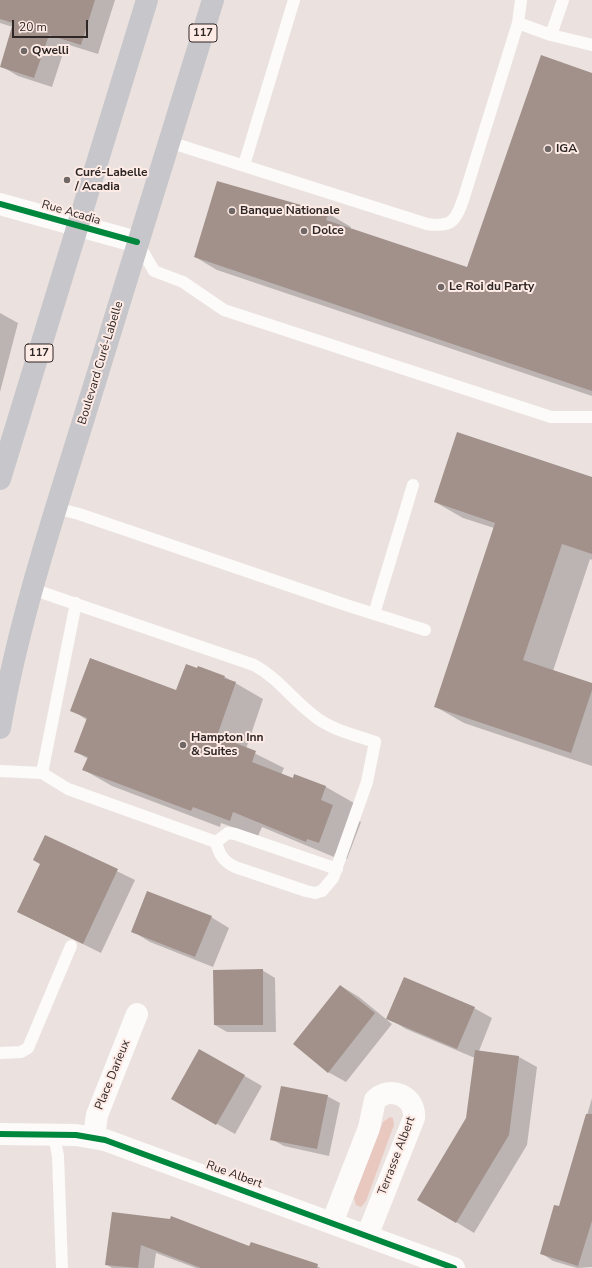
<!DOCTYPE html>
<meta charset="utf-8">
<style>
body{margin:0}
#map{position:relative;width:592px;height:1268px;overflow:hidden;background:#ebe2df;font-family:"Nunito Sans",sans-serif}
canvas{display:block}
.scale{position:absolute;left:12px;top:20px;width:76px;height:18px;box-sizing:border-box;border:2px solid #2e2725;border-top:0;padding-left:5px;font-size:12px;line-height:14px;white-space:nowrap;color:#2e2725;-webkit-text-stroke:3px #feebe6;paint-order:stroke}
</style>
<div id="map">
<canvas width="592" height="1268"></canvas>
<div class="scale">20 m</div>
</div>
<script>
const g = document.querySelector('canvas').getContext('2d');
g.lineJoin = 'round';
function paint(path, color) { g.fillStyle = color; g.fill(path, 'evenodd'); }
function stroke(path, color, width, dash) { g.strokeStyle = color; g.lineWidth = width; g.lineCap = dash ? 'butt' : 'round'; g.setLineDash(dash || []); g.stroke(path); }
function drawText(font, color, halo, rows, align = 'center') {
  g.font = font + ' "Nunito Sans",sans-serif'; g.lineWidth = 4; g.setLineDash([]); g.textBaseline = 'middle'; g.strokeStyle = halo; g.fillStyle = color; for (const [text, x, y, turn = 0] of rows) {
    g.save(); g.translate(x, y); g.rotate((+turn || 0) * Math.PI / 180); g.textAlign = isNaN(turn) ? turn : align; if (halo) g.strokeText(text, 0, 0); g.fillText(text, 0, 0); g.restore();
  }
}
paint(new Path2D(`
 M390,1117l3,1 1,7 -28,76 -5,6 -5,-2 -2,-8 29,-75z`), '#e9c8bf');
paint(new Path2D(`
 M0,0h115l-17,54 -32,-10 -14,43 -34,-11 -17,-10 12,-39 -13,-4z
 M592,74v322l-375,-126 -22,-13 134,-43 22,13 -1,2 117,39z
 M0,313l18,10 -18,69z
 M592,478v82l-2,-1 -37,112 39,13v82l-128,-43 -28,-16 58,-179 -31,-10 -28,-16z
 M198,667l27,10 38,22 -17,50 38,19 -3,7 12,4 1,-3 32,11 28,16 -5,12 12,7 -14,37 -12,-5 -1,3 -72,-30 -4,9 -37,-13 -1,4 -108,-41 -28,-16 4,-11 -13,-8 12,-31 -15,-10 105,-18z
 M45,836l90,44 -34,73 -83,-41 23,-48z
 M211,917l18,11 -16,39 -63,-25 -18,-11z
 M262,970l13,8 1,54h-49l-12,-7z
 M341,986l18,11 33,27 -46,58 -18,-10z
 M474,1008l18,10 -13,33 40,6 18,10 -10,78 -53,88 -55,-34 48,-80 8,-61 -69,-29 -18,-11z
 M200,1050l62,36 -27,48 -62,-35z
 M327,1096l13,7 -11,53 -45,-10 -13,-7z
 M592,1098v169l-15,1 -24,-7 -12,-8 19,-45z
 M113,1213l187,46 21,9h-125l-40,-15 -2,15h-42l-5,-3z`), '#0003');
paint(new Path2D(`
 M0,0h95l-14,45 -32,-10 -15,43 -34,-11 13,-44 -13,-4z
 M541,55l51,18v318l-398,-134 23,-76 112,32 -3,7 141,47z
 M457,432l135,45v77l-30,-10 -39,116 69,23v7l-21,63 -137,-46 61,-184 -61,-21z
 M90,658l86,32 10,-26 11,4 1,-2 27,10 -1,2 12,4 -19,54 39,15 -4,11 41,16 1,-4 32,12 -5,14 12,5 -14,38 -12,-4 -1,3 -73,-30 -3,9 -37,-14 -2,4 -109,-41 6,-13 -14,-5 13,-34 -17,-7z
 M45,835l73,34 -35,75 -66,-32 23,-48 -7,-4z
 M147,891l65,25 -17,41 -64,-25z
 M263,969v56h-49l-1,-55z
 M404,977l71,30 -18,42 -71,-30z
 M340,985l35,28 -47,60 -35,-29z
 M199,1049l46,26 -29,50 -45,-26z
 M475,1050l44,6 -10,79 -53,88 -39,-23 49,-82z
 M281,1086l47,9 -11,54 -47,-9z
 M586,1114h6v107l-14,45 -38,-12 14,-49 5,1z
 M112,1212l58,7 1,-3 78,30 2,-4 67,22 -1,4h-116l-60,-23 -3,23 -33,-3z`), '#a2918b');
stroke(new Path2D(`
 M518,23l33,12 41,10
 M551,35l12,-35
 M169,142l258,82c26,4 29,-4 37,-27l54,-174 3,-23
 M244,165l50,-165
 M138,243l16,28 29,11 41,28 327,107h41
 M56,508l23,6 267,91 79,25
 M32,589l222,76c24,13 38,34 59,50 16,14 42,20 62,27l-8,40 -34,96 -11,13 -7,2 -9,-2 -71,-24c-12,-6 -16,-13 -19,-25
 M374,614l39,-129
 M0,771l42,2 26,16 148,53
 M42,773l34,-170
 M216,842l12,-9 7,1 102,35
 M0,1053l21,-1 7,-4 43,-102
 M54,1135l4,21 4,112`), '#fcfbfa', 12);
stroke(new Path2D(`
 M0,204l137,38
 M0,1134l76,1 29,5 349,128
 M94,1137l3,-22 40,-101
 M332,1223l37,-95 6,-28c15,-15 41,-4 39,18l-47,118`), '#fcfbfa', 22);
stroke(new Path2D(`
 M0,479l147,-479
 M0,728c19,-110 55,-216 88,-323 42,-135 84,-270 125,-405`), '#c7c6ca', 22);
stroke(new Path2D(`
 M0,204l137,38
 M0,1134l76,1 29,5 349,128`), '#00873e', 6);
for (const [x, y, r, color] of [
 [24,51,4,"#706866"],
 [548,149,4,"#706866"],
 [67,180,4,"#706866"],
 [232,211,4,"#706866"],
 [304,231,4,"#706866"],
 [441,287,4,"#706866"],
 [183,745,4,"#706866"]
]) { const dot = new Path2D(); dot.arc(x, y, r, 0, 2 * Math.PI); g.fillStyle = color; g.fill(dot); stroke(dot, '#feebe6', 1.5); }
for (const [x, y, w] of [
 [203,33,28],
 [39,353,28]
]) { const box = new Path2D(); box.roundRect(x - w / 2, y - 9, w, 18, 3); g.fillStyle = '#feebe6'; g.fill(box); stroke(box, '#2e2725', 1); }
drawText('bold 11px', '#2e2725', null, [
 ["117",203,33],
 ["117",39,353]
]);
drawText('bold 12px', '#2e2725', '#feebe6', [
 ["Qwelli",32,51],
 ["IGA",556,149],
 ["Curé-Labelle",75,173],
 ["/ Acadia",75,187],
 ["Banque Nationale",240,211],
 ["Dolce",312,231],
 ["Le Roi du Party",449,287],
 ["Hampton Inn",191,738],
 ["& Suites",191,752]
], 'left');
drawText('12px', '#2e2725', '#feebe6', [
 ["Rue Acadia",71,213,16],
 ["Boulevard Curé-Labelle",101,363,-73],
 ["Place Darieux",113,1075,-68],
 ["Terrasse Albert",397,1156,-69],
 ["Rue Albert",234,1175,20]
]);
</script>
